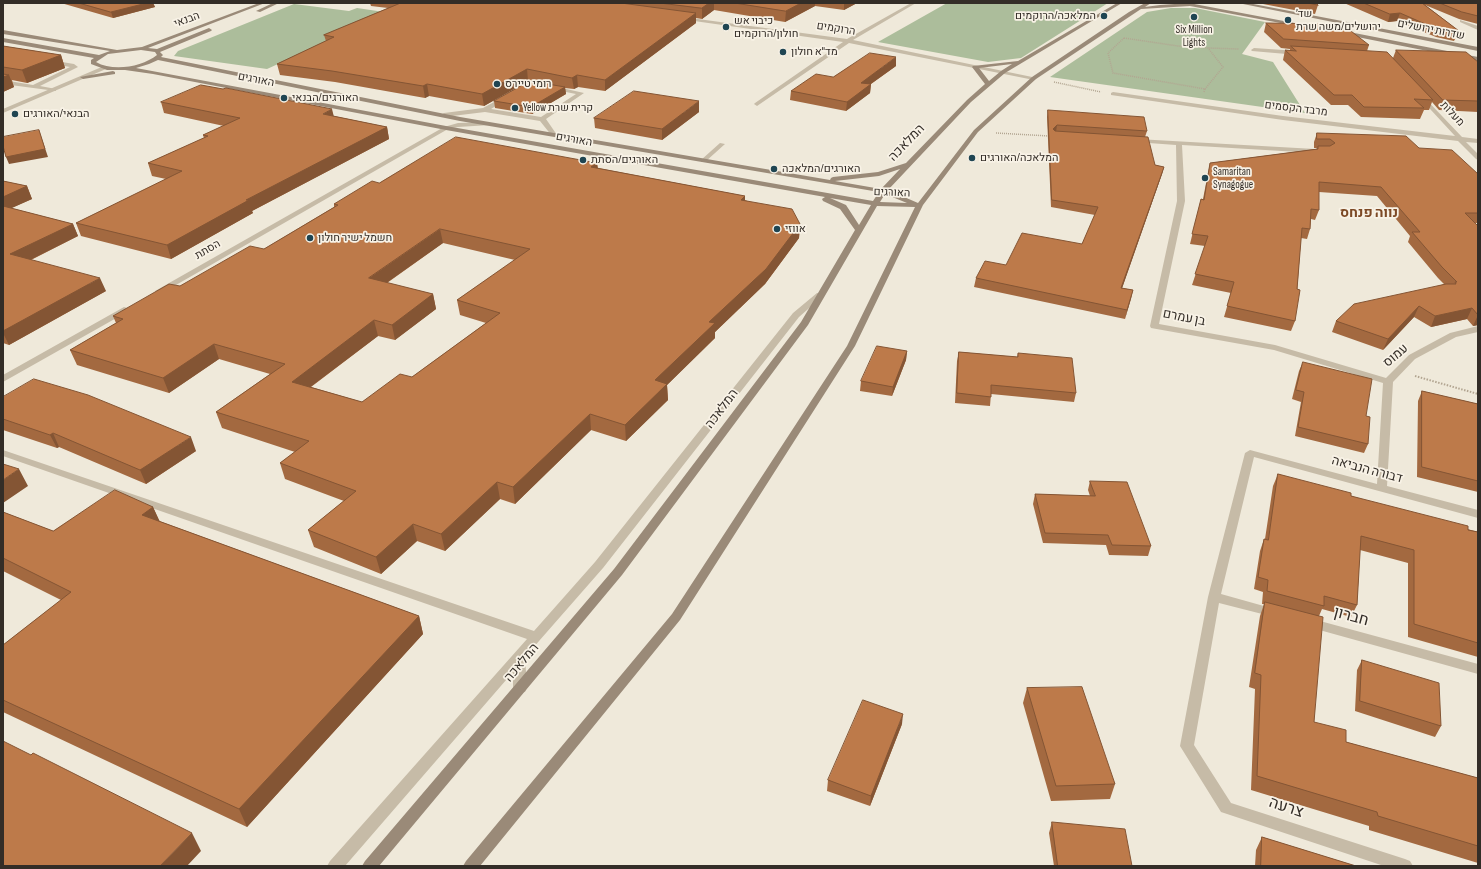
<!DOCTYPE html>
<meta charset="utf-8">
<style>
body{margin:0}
#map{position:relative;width:1481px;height:869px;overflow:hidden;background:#efe9da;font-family:"Sofia Sans Condensed",sans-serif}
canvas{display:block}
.frame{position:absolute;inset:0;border:4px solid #332d27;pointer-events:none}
</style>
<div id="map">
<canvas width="1481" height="869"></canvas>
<div class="frame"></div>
</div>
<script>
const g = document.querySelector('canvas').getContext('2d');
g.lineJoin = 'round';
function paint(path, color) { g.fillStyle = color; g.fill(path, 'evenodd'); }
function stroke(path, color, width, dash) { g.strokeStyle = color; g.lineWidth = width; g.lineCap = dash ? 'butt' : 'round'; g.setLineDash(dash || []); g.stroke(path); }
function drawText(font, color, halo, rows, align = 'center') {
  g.font = font + ' "Sofia Sans Condensed",Heebo,sans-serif'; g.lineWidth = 3.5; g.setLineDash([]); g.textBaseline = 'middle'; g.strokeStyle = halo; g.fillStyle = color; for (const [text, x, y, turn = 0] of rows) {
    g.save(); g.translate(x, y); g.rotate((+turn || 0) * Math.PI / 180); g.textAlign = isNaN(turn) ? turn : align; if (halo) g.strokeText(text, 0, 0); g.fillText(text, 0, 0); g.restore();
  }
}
paint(new Path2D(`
 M947,3h161l-87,55 -33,4 -110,-20z
 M294,4l55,7 8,-3 34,5 -124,56 -93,-13 4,-5z
 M1171,8h24l70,14 -23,32 31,8 32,51 -255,-36 97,-65z`), '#acbd9b');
stroke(new Path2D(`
 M1124,38l-16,15 5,20 92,16 -1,3
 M1124,38l54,8 30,2
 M1054,82l47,10
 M1205,89l18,-22 -15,-19 31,1
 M996,133l53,3`), '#b2a591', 1.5, [1, 1]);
stroke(new Path2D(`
 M1415,376l63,18`), '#b2a591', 2, [1.5, 1.5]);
paint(new Path2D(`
 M50,60l24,4 4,3 -38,19 16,3v2l-53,-7v-4l30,5 37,-18 -22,-4 -1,-1z
 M553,86l31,7 -38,26 11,16 -1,1h-4l-12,-15 -55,-9 -41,5 -3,-2 3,-2 39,-5 22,-12 3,2 -1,1 -16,10 50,8 35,-23 -25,-5 -1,-1z
 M720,143l5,1 -20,18h-4v-2z
 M817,293h3l4,2 -25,22 -196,251 -78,89 2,31 -2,4 -5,1 -5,-1 -2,-4v-16l-168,194h-18l3,-5 197,-222 -524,-183v-6l531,181 61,-69 198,-249z`), '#c6bba7');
paint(new Path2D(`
 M911,3h5l-63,37 184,38 -3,2 -185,-37 -92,63 -3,-2 1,-1 88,-61 -163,-23 3,-2 164,22z
 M1460,20l18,6v4l-18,-8z
 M1254,48l44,3 3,2 -3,2 -46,-4 -1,-1z
 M104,66l2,1v2l-103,44v-4z
 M1113,92l170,24 172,20 -36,-39v-2l2,-1 41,43 16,2v4l-12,-1 12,12v6l-2,-1 -18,-18 -175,-21 -172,-25v-2z
 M488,122l3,2 -1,1 -32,2 -10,2 -286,164h-3l-4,-2 289,-164 14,-4z
 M1137,139l178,10 3,2 -3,2 -133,-8 3,56 -26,123 116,21 111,33 23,-23 41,-22 28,-7v6l-22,5 -41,22 -22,23 -6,104 91,24v8l-224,-61 -33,137 57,16 2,3 -2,3 -4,1 -55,-14 -25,142 37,58 174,56 5,2 3,5h-29l-163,-54 -41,-66 28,-149 37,-144 5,-3 127,34 6,-101 -109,-33 -123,-22 -1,-2 27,-125 -1,-56 -41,-3 -1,-1z
 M124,307l3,1 1,2 -1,2 -124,70v-7z
 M1309,618l169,46v10l-173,-48 -2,-3 2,-3z`), '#c6bba7');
paint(new Path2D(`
 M259,3h6l-117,45 9,1 52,-21 3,2 -1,1 -51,21 3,3 -2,2 299,60 370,63 1,-2 2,-1 45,-5 28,-9 61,-63 18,-16 -13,-17 1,-1 45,-5 99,-58h5l-117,70 -34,29 -83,88 30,13 56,-73 58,-53 97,-65 16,-9h6l-6,4 15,-2 29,-2 121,23 -3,2 -117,-22 -49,3 -105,70 -58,53 -55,73 -68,141 -175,274 -200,246h-17l3,-5 206,-247 175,-268 68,-139 -38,-1 -69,119 -186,250 -243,291h-17l3,-5 249,-292 187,-247 54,-92 -15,-21 -17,-8 -1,-2 3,-2 -379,-67 -293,-56 -28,-4h-18l-16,-6v-4l3,-2 -91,-16v-4l96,17 11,-4 -107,-17v-4l114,20 25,-3zM141,50l14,2 2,3c-15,12 -44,17 -61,7l12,-8zM158,60l302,61 419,71 -6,9 -427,-75 -310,-58 13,-4zM1012,64l-11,7 -12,10 -10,-13zM900,169l-19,20 -46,-8 44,-5zM885,194l22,9 -27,-1zM830,198l41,7 -12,20 -13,-20z
 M273,3h6l-19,9 -4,-1z
 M1238,3h10l230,44v4z
 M1344,31l134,26v4l-136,-27v-2z
 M113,71l2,1v2l-32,5 -3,-2z`), '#9a8a78');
paint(new Path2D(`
 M61,3h92l2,4 -42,11z
 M370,3h487l-13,7 -29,-4 -30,16 -71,-12 -12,9 -6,-1v5l-91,68 -27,-4 -4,2 -9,-1 1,6 -34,20 -37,-6 -1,-7 35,-20h-1l-44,25 -55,-10 -4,2 -90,-16 -55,-7 -3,-11 49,-23 -2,-6 64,-27 -17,-2z
 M1260,3h56l2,2 -3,9 -52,-10z
 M1344,3h134v21l-19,-5 -34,-14 34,26 -5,10 -18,-4 -39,-16 -9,1z
 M1266,23l103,22 -2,6 26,7 3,-8 82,12v50l-39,-2 -7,-8 -3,8h-5l-4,9 -59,-2 -13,-12h-17l-48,-45 2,-10 5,1v-2l-9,-1 -17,-16z
 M3,46l58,9 4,13 -38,15 -15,-3 2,7 -11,5z
 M896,66l-25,18 -1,9 -24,18 -56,-11 1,-9 42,-14z
 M161,102l173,14 53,11 2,12 -137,72 1,2 -82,46 -90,-23 -5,-13 90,-44 -14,-3 -4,-13 56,-25 -1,-3 21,-9 -60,-13z
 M1048,110l99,21 -2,6 10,28 9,2 -2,7 -40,114 11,2 -8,29 -151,-32 2,-9 30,-13 76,-21 13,-29 -44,-8 -4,-90z
 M699,112l-37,28 -67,-12 -1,-10z
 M1317,133l102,15 59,26v49h-3l3,3v99l-5,1 -6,-7 -36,8 -17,-10 -31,33 -51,-18 4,-11 108,-37 -6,-6 -30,-36 2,-6 -33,-40 -58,-4v18l-4,10 -4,-1 -1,10 -3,10 -6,-1 -6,83 -4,10 -67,-14 7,-24 -39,-8 13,-39 -15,-2 11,-45h2l5,-26 2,-10 106,-14 1,-1h-3v-6z
 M597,163l1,5 147,28v4l55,24 -1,14 -34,46 -50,48v6l-48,47 1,15 -42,41 -35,-11 -76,74 -15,-5 -55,52 -28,-10 -36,33 -67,-27 -6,-17 36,-29 -59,-22 -5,-16 15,-11 -73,-24 -6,-16 54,-38 -51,-15 -50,34 -92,-28 -7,-15 46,-27 -3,-7 151,-67 70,-42v-3l45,-21zM443,243l72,17 -58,40 3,15 26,8 -74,54 -50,25 -51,-15 67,-51 17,4 41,-31 -3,-15 -46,-11z
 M3,181l24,5 5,13 -21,9 62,16 5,12 -47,24 75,31 -97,54 -6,-2z
 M907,351l-1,9 -14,36 -32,-5 1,-10z
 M959,352l58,5 1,-4 58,40 -2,9 -83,-8 -1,12 -35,-3 2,-42z
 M1303,362l63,54 2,28 -4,9 -69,-17 6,-34 -9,-3 7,-28z
 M1422,391l56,13v88l-61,-15 1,-76z
 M3,397l193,54 -50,33 -87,-37 -2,1 -54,-18z
 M1278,474l73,22 127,36v125l-70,-20v-74l-48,-13 -3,55 -6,12 -29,-8 -3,7 -5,106 32,20 132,36v85l-109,-33v-4l-118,-36 4,-101 -6,-2 11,-71 4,-12h-2l1,-12 -9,-3 6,-38 4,-12h1l8,-53z
 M1090,481l61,65 -3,10 -39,-1 -3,-10 -63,-2 -10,-39 2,-10 55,2 -2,-6z
 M153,507l6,14 260,95 4,18 -176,193 -244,-115v-67l58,-45 -58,-29v-59l50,19z
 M1362,660l79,66 -6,11 -80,-26 2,-41z
 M1027,688l88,96 -5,15 -59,2 -28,-98z
 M902,724l-32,82 -43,-15 1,-11z
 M1052,822l80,44h-78l-5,-33z
 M1262,837l94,29h-101l1,-16z`), '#a36940');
paint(new Path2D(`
 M147,3h6l2,4 -42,11 -2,-6z
 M709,3h5v7l-12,9v-11z
 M801,3h14v3l-30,16 1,-11z
 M844,3h13l-13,7z
 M696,13v10l-91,68v-11z
 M1400,13l-3,8 -9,1 2,-8z
 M61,55l4,13 -38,15 -5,-13z
 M896,57v9l-35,25v-8z
 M527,69l1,12 -44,25 -2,-12z
 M9,75l5,12 -11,5v-15z
 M577,75l1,12 -4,2 -2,-11z
 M427,84l2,12 -4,2 -2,-12z
 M871,84l-1,9 -24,18 1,-9z
 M565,87l1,7 -34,20 -1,-7z
 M699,101v11l-37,28v-11z
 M332,109l3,12 -12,-7z
 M1057,125l-1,7 -3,-3z
 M387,127l2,12 -137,72 1,2 -82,46 -4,-14 79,-45z
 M39,130l9,27 -39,7 -3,-7z
 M597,163l1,13 -7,-9z
 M1164,167l-2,7 -43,123 2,-9z
 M27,186l5,13 -29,13v-15z
 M745,196v13l-4,-9z
 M73,224l5,12 -62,31 -6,-13z
 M800,224l-1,14 -34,46 -50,48v6l-48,47 1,15 -42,41 -1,-16 30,-45z
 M440,229l3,14 -71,50 -3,-15z
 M100,278l6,13 -97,54 -6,-12v-2z
 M1133,290l-2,9 -6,20 2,-9z
 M433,294l3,15 -41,31 -3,-15z
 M1419,306l-5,11 -31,33 5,-11z
 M1472,308l-5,11 -36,8 4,-11z
 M1478,315v10l-5,1z
 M374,320l4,16 -81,61 -5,-15z
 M214,344l5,15 -50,34 -6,-15z
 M907,351l-1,9 -14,36 1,-9z
 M590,414l1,16 -76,74 -2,-17z
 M53,433l6,14 -2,1 -7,-13z
 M191,437l5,14 -50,33 -6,-14z
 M19,469l9,17 -25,17v-23z
 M497,482l3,17 -55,52 -4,-17z
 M153,507l8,17 -19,-9z
 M413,524l4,17 -36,33 -5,-17z
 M419,616l4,18 -176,193 -8,-18z
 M903,714l-1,10 -32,82 1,-10z
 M192,833l9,18 -14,15h-27z`), '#845534');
const building = new Path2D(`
 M79,3h68l-36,9z
 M401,3h220l75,10 -91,67 -28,-5 -5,3 -45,-9 -45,25 -55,-10 -4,2 -91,-15 -55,-7 57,-27 -10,-2z
 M660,3h49l-7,5z
 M735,3h66l-15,8z
 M1309,3h7l2,2z
 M1364,3h58l37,28 -2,2 -18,-3 -39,-17 -10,1z
 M1440,3h38v13l-16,-4z
 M1266,23l59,1 22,4 22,17 -85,-6z
 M3,46l58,9 -39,15 -19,-3z
 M1291,46l96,6 46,48 -19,-1 10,9 -60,-1 -12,-12h-18l-49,-45 11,1z
 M1396,50l70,2 12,10v39l-35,-1z
 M870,53l26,4 -35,26 10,1 -24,18 -56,-11 25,-17 17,3z
 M3,74l6,1 -6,2z
 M530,81l35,6 -34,20 -37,-6z
 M201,85l22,4 3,-1 106,21 -9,5 64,13 -141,73h3l-82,45 -91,-22 106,-52 -34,-8 60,-27 -5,-1 37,-17 -79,-16z
 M634,91l65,10 -37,28 -68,-11z
 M1048,110l96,7 3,14 -90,-6 -4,4 2,2 93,6 7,28 9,2 -43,121 12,2 -6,20 -151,-32 9,-17 21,4 16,-32 60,11 16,-37 -46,-7z
 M39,130l6,19 -39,8 -3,-11v-9z
 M1317,133l89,3 13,12 33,2 26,24v39h-13l13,13v89l-6,-7 -37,8 -16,-10 -31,33 -52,-18 18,-17 92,-20h10l-1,-2h2l-15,-15 -30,-35h8l-39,-45 -62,-5v28l-8,-1 -1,20 -8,-1 -5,61 3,1 -5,31 -68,-15 7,-24 -39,-8 13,-38 -16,-2 9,-35 3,1 6,-37 108,-14v-3h12l5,-3 -5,-4h-13z
 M456,137l141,26 -6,4 154,29 -4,4 51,9 8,15 -34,45 -57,53 6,1 -60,57 12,4 -42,41 -35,-11 -77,73 -16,-5 -56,52 -28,-10 -37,33 -68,-27 48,-39 -76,-28 29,-22 -93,-29 69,-48 -71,-20 -51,34 -93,-28 53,-31 -10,-3 56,-32 11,2 70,-40 14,3 74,-44 -4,-1 38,-23 7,2zM440,229l90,20 -73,51 43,13 -88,64 -12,-3 -38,28 -70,-20 82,-62 18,5 41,-31 -64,-16z
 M3,181l24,5 -24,11z
 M3,206l70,18 -63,30 90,24 -97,53z
 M877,346l30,5 -14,36 -32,-6z
 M959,352l59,5v-4l54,5 4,35 -85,-8v12l-34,-4z
 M1303,362l69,17 -6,37 4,1 -2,27 -70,-17 6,-35 -8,-2z
 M34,379l54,16 103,42 -51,33 -87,-37 -3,2 -47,-16v-22z
 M1422,391l56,13v77l-56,-14z
 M3,464l16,5 -16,11z
 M1278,474l73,19v3l117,30v4l10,2v111l-64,-19v-74l-53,-14 -4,69 -33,-9v10l-57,-15 1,-11 -10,-3 6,-38 4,1z
 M1090,481l37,1 24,64 -39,-1 -4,-10 -63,-2 -10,-39 60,2z
 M115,490l38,17 -11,8 277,101 -180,193 -236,-109v-55l68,-53 -68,-34v-46l50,19z
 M1265,602l58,15 -9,105 32,8v12l132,36v68l-100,-30 -1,-4 -120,-36 4,-101 -6,-2z
 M1362,660l77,23 2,43 -81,-25z
 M1082,687l33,97 -59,2 -29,-98z
 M863,700l40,14 -32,82 -43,-16z
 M3,741l28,14 2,-2 159,80 -32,33h-157z
 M1052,822l73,7 7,37h-74z
 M1262,837l94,29h-95z`);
paint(building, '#bd7a4a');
stroke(building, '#845534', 1);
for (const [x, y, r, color] of [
 [1104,16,4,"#1f4552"],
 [1194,17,4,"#1f4552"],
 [1288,20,4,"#1f4552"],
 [726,27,4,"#1f4552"],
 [783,52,4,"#1f4552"],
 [497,84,4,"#1f4552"],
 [284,98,4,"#1f4552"],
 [515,108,4,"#1f4552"],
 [15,114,4,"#1f4552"],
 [972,158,4,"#1f4552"],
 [583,160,4,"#1f4552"],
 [774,169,4,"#1f4552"],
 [1205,178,4,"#1f4552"],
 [777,229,4,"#1f4552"],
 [310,238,4,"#1f4552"]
]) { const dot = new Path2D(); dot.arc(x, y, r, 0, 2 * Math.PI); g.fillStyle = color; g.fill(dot); stroke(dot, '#f8f2e6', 1.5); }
drawText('11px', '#332d27', '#f8f2e6', [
 ["שד׳",1296,14],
 ["ירושלים/משה שרת",1296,27],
 ["המלאכה/הרוקמים",1096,16,"right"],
 ["כיבוי אש",734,21],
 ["חולון/הרוקמים",734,34],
 ["Six Million",1194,30,"center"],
 ["Lights",1194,43,"center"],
 ["מד\"א חולון",791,52],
 ["רומי טיירס",505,84],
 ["האורגים/הבנאי",292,98],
 ["Yellow קרית שרת",523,108],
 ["הבנאי/האורגים",23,114],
 ["המלאכה/האורגים",980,158],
 ["האורגים/הסתת",591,160],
 ["האורגים/המלאכה",782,169],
 ["Samaritan",1213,172],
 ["Synagogue",1213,185],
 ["אווזי",785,229],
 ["חשמל ישיר חולון",318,238]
], 'left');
drawText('11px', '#332d27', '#f8f2e6', [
 ["הבנאי",187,20,-20],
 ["הרוקמים",836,29,9],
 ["שדרות ירושלים",1431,30,11],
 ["האורגים",256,80,11],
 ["מרבד הקסמים",1296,109,7],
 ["מעלות",1452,114,47],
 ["האורגים",574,140,10],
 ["האורגים",892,193,2],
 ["הסתת",208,250,-30]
]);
drawText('13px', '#332d27', '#f8f2e6', [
 ["המלאכה",907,143,-46],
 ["בן עמרם",1184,318,11],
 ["עמוס",1396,356,-41],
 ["המלאכה",722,409,-53],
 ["דבורה הנביאה",1367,470,15],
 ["המלאכה",522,663,-50]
]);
drawText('bold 14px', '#7d4a26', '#f8f2e6', [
 ["נווה פנחס",1369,213]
]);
drawText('16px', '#332d27', '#f8f2e6', [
 ["חברון",1351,617,15],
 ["צרעה",1286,808,18]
]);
</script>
